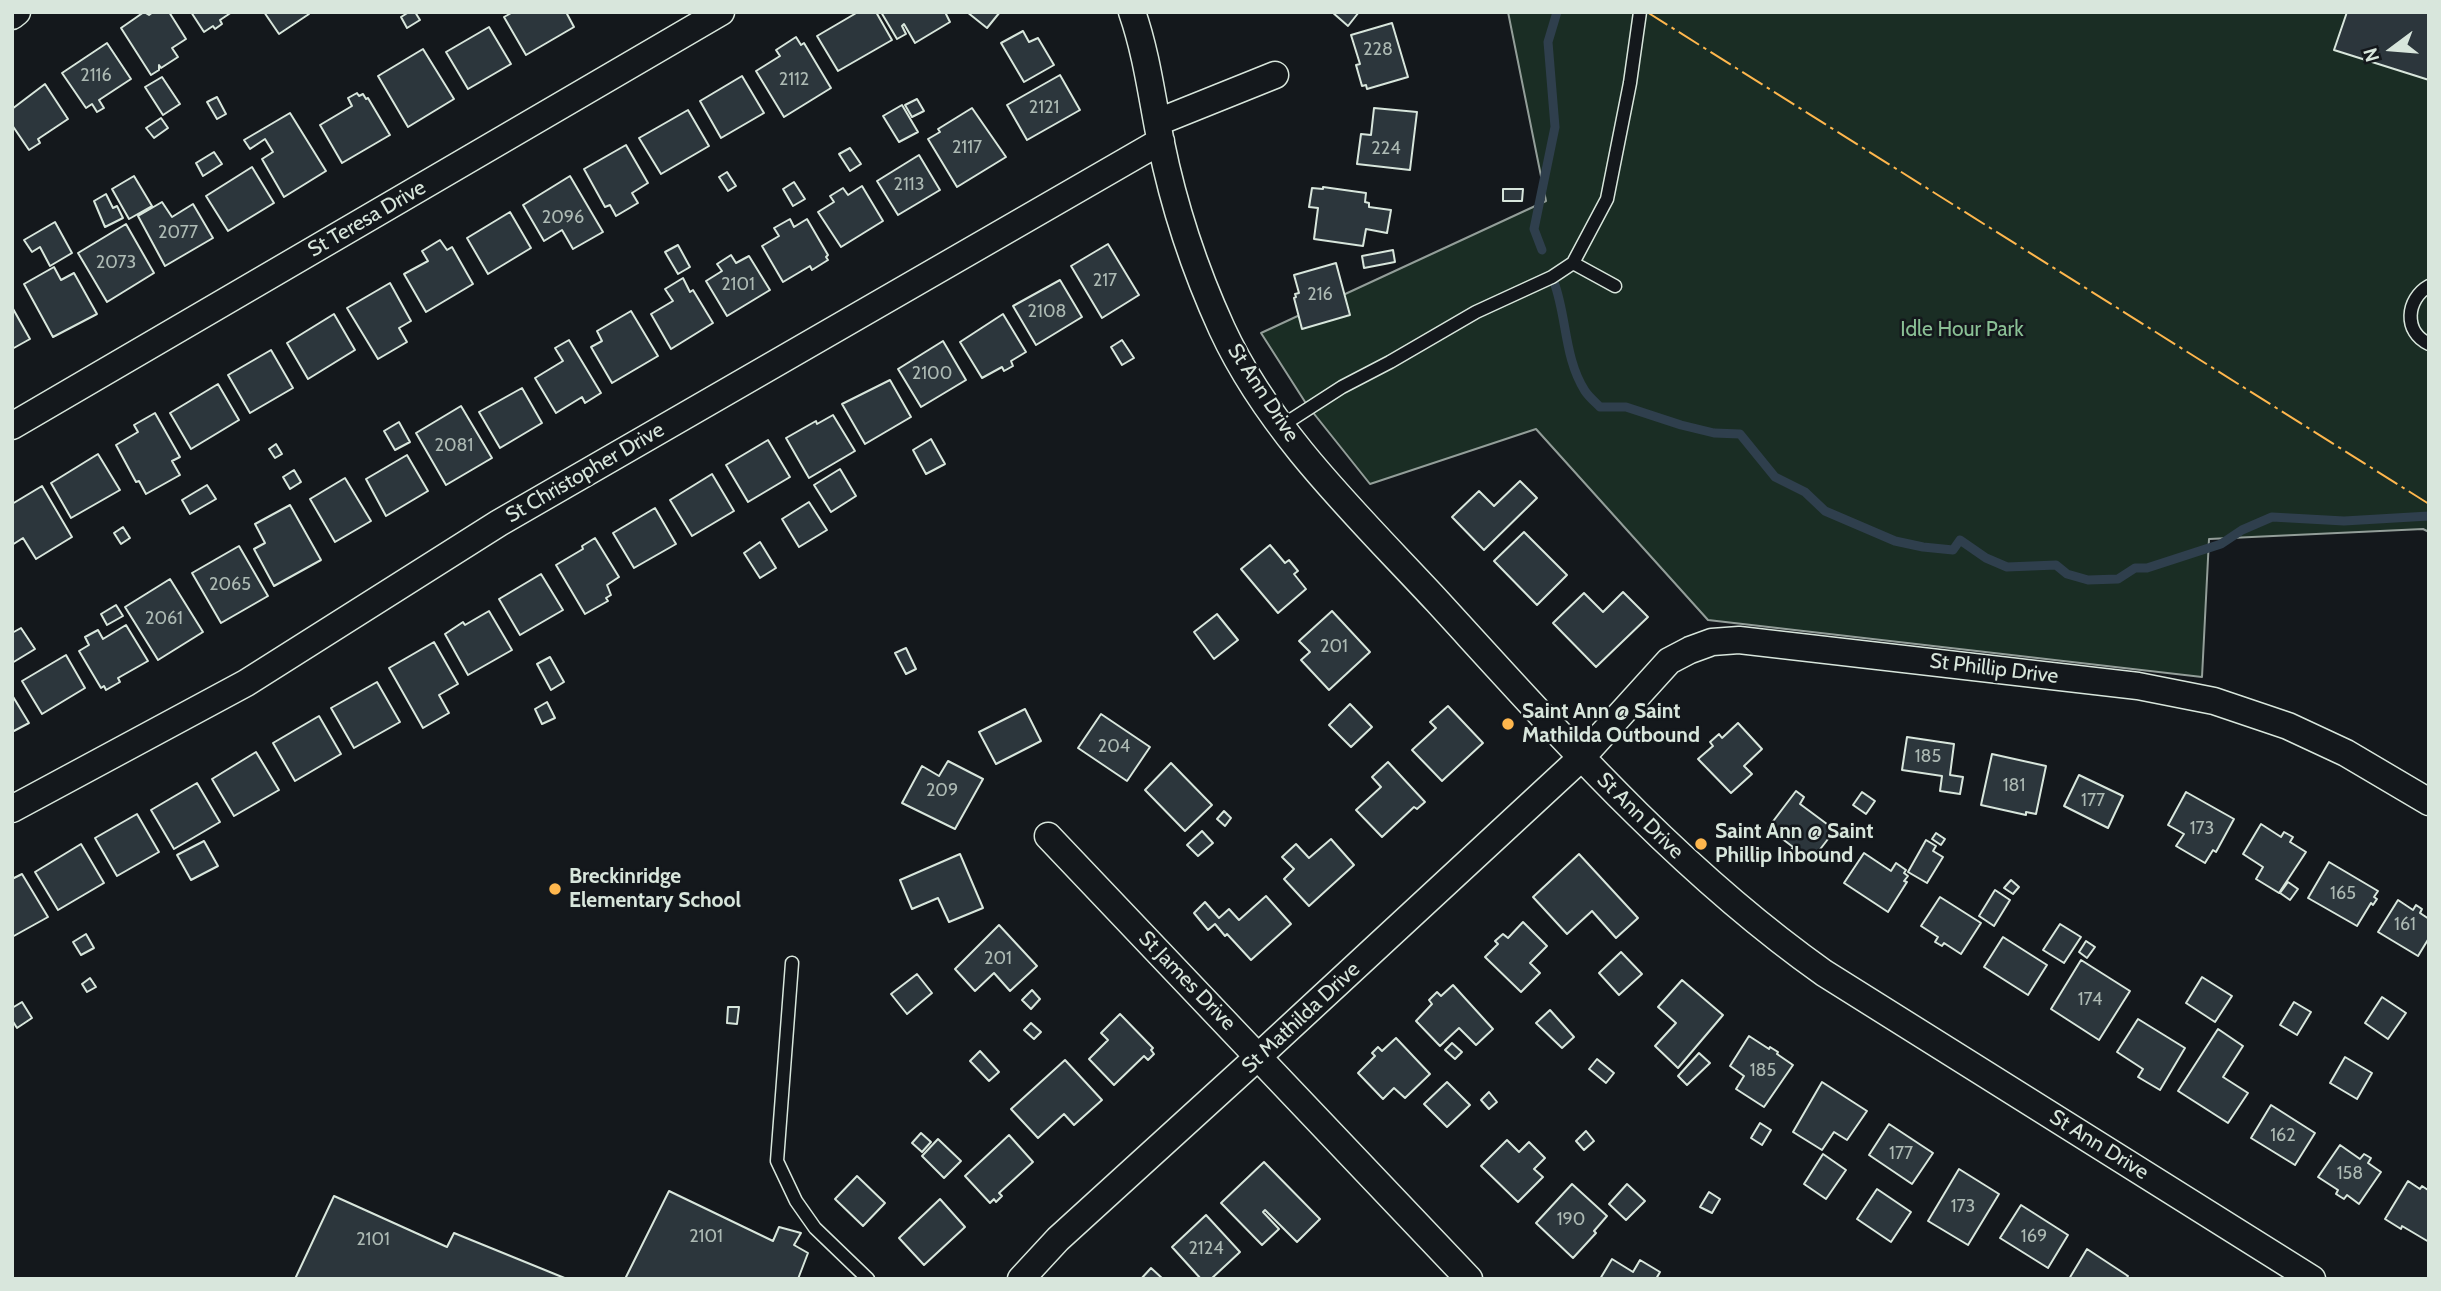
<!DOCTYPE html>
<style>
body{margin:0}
#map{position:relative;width:2441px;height:1291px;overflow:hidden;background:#14181c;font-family:Cabin,sans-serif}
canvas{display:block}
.frame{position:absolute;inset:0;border:14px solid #d8e6dc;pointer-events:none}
.north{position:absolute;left:2357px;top:14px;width:70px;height:70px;-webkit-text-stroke:5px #14181c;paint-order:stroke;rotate:254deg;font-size:19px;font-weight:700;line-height:28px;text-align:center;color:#d8e6dc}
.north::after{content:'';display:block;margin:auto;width:24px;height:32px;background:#d8e6dc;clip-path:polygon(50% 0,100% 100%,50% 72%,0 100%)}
</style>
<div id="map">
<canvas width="2441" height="1291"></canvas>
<div class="frame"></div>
<div class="north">N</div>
</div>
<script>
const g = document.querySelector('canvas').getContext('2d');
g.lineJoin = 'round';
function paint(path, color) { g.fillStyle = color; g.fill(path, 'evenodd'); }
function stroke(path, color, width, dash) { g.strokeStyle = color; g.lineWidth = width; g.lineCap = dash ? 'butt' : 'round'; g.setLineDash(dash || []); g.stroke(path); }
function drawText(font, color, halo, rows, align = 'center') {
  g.font = font + ' Cabin,sans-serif'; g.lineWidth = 5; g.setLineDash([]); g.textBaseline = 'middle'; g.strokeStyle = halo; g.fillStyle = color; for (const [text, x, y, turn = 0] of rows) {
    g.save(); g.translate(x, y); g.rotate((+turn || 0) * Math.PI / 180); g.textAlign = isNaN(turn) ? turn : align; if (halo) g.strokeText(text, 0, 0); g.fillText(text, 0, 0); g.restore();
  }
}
const green = new Path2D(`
 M1508,12h921v520l-6,-3 -214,10 -7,138 -494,-57 -172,-191 -166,55 -63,-79 -46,-72 285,-132z`);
paint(green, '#1a2d24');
stroke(green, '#939e99', 2);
stroke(new Path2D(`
 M1542,250l-8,-21 21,-102 -7,-85 9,-30
 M1554,282c13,35 10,76 31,109 4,6 10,11 15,16h26l55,18 33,8 26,1 35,43 30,15 20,19 70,30 28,6 30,3 7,-10 26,18 21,9 49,-2 11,9 21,6 30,-1 17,-11h12l74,-24 21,-14 30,-13 72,4 85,-5`), '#2f3f4d', 9);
const building = new Path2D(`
 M144,12l5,3 4,-3h16l17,27 -14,9 6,9 -17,11 -2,-3v5l-8,5 -30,-47z
 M191,12h41l-12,8 2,4 -7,5 -2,-3 -9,6z
 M264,12h44l1,2 -30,20z
 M409,12h6l5,8 -13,8 -6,-11z
 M513,12h53l8,15 -48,28 -22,-38z
 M858,12h18l16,28 -54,31 -21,-35z
 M881,12h64l5,10 -35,21 -11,-19 -2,2 4,8 -9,5z
 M967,12h33l-13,16z
 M1332,12h27l-11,14z
 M2347,12h82v68l-95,-30z
 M1392,23l16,54 -41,12 -1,-4 -4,1 -6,-21 4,-1 -9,-29z
 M489,27l22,37 -43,25 -22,-37z
 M1023,31l6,11 9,-4 16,27 -30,17 -23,-39z
 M796,37l5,8 3,-2 27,45 -47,29 -28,-46 24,-15 -4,-6z
 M107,43l24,36 -32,21 5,8 -7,4 -5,-8 -6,4 -24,-35z
 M423,49l31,50 -46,28 -30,-51z
 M1060,75l20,35 -53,30 -20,-35z
 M742,76l22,37 -43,25 -21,-37z
 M162,77l18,27 -17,11 -18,-28z
 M45,84l23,35 -30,20 2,4 -11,7 -17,-25v-16z
 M357,93l2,3 4,-2 3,5 2,-1 22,37 -48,28 -22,-38 32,-19 -4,-8z
 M217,97l9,17 -9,5 -10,-17z
 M917,99l7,12 -12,6 -7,-12z
 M902,105l16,27 -19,10 -16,-26z
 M972,108l34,49 -49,30 -29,-48 12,-7 -2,-3z
 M1374,108l43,4 -7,58 -53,-6 4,-30 10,1z
 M688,110l21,36 -48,28 -22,-36z
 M290,113l36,58 -42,26 -22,-38 11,-7 -8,-13 -15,10 -6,-9z
 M161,118l7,10 -14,10 -8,-10z
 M626,145l22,38 -16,10 6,10 -22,13 -6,-11 -5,2 -21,-38z
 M850,148l11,16 -11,7 -11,-17z
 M214,152l8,12 -19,12 -7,-13z
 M919,155l21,35 -42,25 -21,-34z
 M252,167l22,36 -46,28 -22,-35z
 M727,172l9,14 -8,5 -9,-14z
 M134,176l18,30 -23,13 -17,-30z
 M570,176l33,56 -30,17 -11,-19 -18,11 -21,-36z
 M794,182l11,17 -12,7 -10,-17z
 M862,186l21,35 -42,26 -23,-35 16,-10 -4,-6 13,-8 5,7z
 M1323,187l43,6 -1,9 4,1v4l22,3 -4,23 -21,-4 -3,17 -49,-7 4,-31 -9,-1 3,-19 11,1z
 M1503,189h20l-1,12h-19z
 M106,194l7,14 4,-2 6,12 -18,9 -11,-26z
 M162,202l10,15 21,-13 20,34 -48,28 -27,-50z
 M510,212l21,36 -43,26 -21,-36z
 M790,219l4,8 13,-8 21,36 -2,2 2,3 -16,10 -2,-4 -27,16 -21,-36 17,-10 -5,-8z
 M55,222l17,31 -22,13 -10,-19 -8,5 -8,-12z
 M126,224l28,49 -47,29 -29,-49z
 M440,240l7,10 5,-3 21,37 -47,28 -22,-38 24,-13 -6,-10z
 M1108,244l31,51 -37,23 -31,-52z
 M678,245l12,22 -12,7 -13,-22z
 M1393,250l2,12 -31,6 -2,-12z
 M731,255l5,8 13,-7 21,34 -43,26 -21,-35 16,-10 -5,-7z
 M1336,263l14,52 -48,14 -8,-31 2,-1 -1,-3 4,-1 -5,-18z
 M54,267l7,13 13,-7 23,41 -44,23 -29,-53z
 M683,278l7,14 3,-2 20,33 -42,26 -20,-35 22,-13 -8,-12z
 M1060,280l22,37 -46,28 -23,-39z
 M390,283l21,38 -12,7 8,14 -29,17 -31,-51z
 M12,307l18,32 -18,10z
 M631,311l27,45 -46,27 -21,-36 11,-6 -5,-10z
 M334,314l21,36 -47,29 -21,-36z
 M1003,314l23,38 -15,9 2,5 -9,5 -2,-4 -20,11 -22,-36z
 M569,340l32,53 -16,10 -3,-6 -26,16 -21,-35 28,-17 -8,-13z
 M1122,340l12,18 -12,7 -11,-18z
 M943,341l23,39 -45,27 -23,-38z
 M271,350l22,38 -43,25 -22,-38z
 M890,380l21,37 -46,27 -23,-40z
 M218,384l21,36 -48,29 -21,-36z
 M522,388l20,35 -42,25 -21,-36z
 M461,406l31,52 -46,27 -30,-52z
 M155,413l25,44 -8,4 8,14 -34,19 -7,-13 -3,1 -20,-37 22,-13 -4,-7z
 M833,415l22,36 -46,27 -23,-40 30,-17 1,3z
 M399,422l11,20 -15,8 -11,-19z
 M931,439l14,25 -19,10 -13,-24z
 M768,440l22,37 -42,25 -22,-37z
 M276,444l6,10 -7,4 -6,-9z
 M98,454l22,36 -49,28 -20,-35z
 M407,455l21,36 -42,25 -20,-37z
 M840,469l16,27 -25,16 -17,-27z
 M294,470l7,12 -11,7 -7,-12z
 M712,474l22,37 -42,25 -22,-36z
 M345,478l26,43 -36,21 -25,-43z
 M1520,481l17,17 -53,52 -32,-33 27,-26 15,15z
 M207,485l9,14 -26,15 -8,-14z
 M42,486l30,51 -36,22 -13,-21 -11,7v-41z
 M809,502l18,28 -28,17 -17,-28z
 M290,505l31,55 -47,26 -20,-37 11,-6 -10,-19z
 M655,508l21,36 -42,24 -21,-35z
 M123,527l7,11 -9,6 -7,-11z
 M1524,532l43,43 -30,30 -43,-44z
 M595,538l24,39 -12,8 4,10 -5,3 2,3 -23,13 -29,-49 27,-16 -1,-3z
 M760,542l16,26 -16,10 -16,-25z
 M1270,545l15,18 4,-3 9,11 -4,3 12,15 -28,24 -37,-44z
 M239,546l29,50 -47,27 -29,-50z
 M541,574l22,36 -43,25 -21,-36z
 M170,579l33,53 -45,28 -33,-53z
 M1623,592l25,25 -52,50 -43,-44 31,-30 19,19z
 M116,605l7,11 -16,9 -6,-11z
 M489,611l23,39 -44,25 -23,-41 18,-12 2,3z
 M1332,611l38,41 -41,38 -28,-30 9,-8 -11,-11z
 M1217,614l21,26 -24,19 -20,-27z
 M126,625l22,36 -30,17 2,4 -14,8 -2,-4 -3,2 -22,-37 10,-6 -4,-8 13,-7 5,9z
 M21,628l14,21 -23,14v-30z
 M434,642l24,42 -19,11 10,18 -26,15 -34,-60z
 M906,648l10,21 -10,5 -11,-21z
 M66,655l19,33 -43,26 -20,-33z
 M550,657l14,25 -13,8 -14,-26z
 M377,682l23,40 -46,26 -23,-40z
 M12,695l17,28 -17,9z
 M547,702l8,16 -13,6 -7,-15z
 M1350,704l22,23 -21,20 -22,-22z
 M1448,706l35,37 -41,38 -30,-31 24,-22 -6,-6z
 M1025,709l16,32 -45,23 -17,-32z
 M1101,714l49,33 -23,34 -49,-33z
 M319,716l22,38 -46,27 -22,-38z
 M1738,723l24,26 -18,17 8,8 -21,19 -33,-34 15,-13 -3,-4 9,-8 3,4z
 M1907,737l47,7 -4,31 13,2 -3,17 -20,-3 2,-15 -40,-6z
 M256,752l23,38 -45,26 -22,-37z
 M1992,754l54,12 -10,48 -10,-2v3l-45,-10z
 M948,761l35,18 -28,50 -53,-26 20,-37 17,10z
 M1388,762l37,40 -8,7 -3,-2 -32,30 -26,-27 25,-23 -9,-10z
 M1171,763l41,42 -27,26 -40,-41z
 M2079,775l44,21 -15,32 -44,-22z
 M197,783l23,39 -46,27 -23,-39z
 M1796,791l8,6 -4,7 35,26 -24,31 -20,-11 2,-3 -25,-19z
 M1862,792l13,9 -9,13 -13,-9z
 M2186,792l48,27 -18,33 -3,-2 -8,13 -29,-17 8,-12 -16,-9z
 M1224,811l7,7 -6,8 -8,-7z
 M137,814l22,38 -42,24 -22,-38z
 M2261,824l20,13 3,-5 9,5 -3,5 16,10 -27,41 -23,-14 7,-12 -20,-13z
 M1202,831l11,12 -15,13 -11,-11z
 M1936,833l9,6 -4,6 -9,-6z
 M1331,839l23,26 -45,41 -25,-27 10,-10 -12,-12 14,-13 13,14z
 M1926,840l10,6 -3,5 10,6 -16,26 -19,-11z
 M204,841l14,25 -27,14 -14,-25z
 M81,844l23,39 -46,27 -23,-38z
 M1864,853l27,18 5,-8 10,7 -2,3 4,3 -4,5 3,1 -19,30 -44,-29z
 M960,854l23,54 -34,14 -11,-24 -26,11 -12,-29z
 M1579,854l59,64 -22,20 -24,-27 -25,23 -34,-37z
 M2329,862l49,29 -4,6 3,2 -4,6 -2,-2 -14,23 -49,-28z
 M22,874l26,43 -36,20v-58z
 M2011,880l8,7 -6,7 -9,-6z
 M2288,882l10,7 -8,11 -10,-7z
 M1995,890l15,10 -16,26 -15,-10z
 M1266,896l25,28 -40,36 -24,-26 -2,2 -10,-12 -7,6 -14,-17 11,-11 14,16 10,-9 10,11z
 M1940,897l41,26 -20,31 -17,-11 -2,3 -7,-4 3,-5 -17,-11z
 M2398,900l15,10 3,-5 6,4 -2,4 9,6v19l-11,18 -40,-24z
 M1523,922l24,24 -17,17 10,10 -19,19 -36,-35 13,-13 -3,-3 8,-7 5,4z
 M2060,924l21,13 -17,26 -21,-13z
 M999,925l38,41 -27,25 -16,-18 -19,18 -20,-22z
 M86,934l8,14 -13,7 -8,-13z
 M2003,937l44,28 -19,30 -44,-28z
 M2086,941l9,6 -8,11 -8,-6z
 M1621,952l21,22 -23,21 -20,-22z
 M2081,960l49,31 -31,49 -48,-31z
 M917,974l15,19 -25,21 -16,-20z
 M2202,977l30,19 -17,26 -29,-19z
 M90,978l6,9 -9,5 -5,-8z
 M1682,980l41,35 -45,53 -23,-22 21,-23 -18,-16z
 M1453,985l40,44 -17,16 -17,-17 -19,18 -24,-25 16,-17 -3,-4 8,-8 4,4z
 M1032,990l8,9 -9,10 -9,-9z
 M2382,997l24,16 -18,26 -23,-16z
 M22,1002l10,16 -15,10 -5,-8v-12z
 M2294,1002l17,10 -14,23 -17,-10z
 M728,1007h11l-2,17 -10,-1z
 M1550,1010l24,27 -12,11 -26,-25z
 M1120,1014l33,34 -2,2 3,4 -6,6 -4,-4 -30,29 -25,-26 19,-19 -7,-7z
 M2138,1019l47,29 -25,42 -22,-13 5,-8 -26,-17z
 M1031,1023l10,9 -7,7 -10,-9z
 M2218,1029l25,17 -20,31 25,16 -20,30 -50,-32z
 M1749,1036l20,13 1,-2 8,5 -1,2 16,11 -29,42 -28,-18 8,-13 -14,-10z
 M1396,1038l34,36 -25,24 -11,-10 -11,11 -25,-26 17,-17 -3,-3 6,-6 4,4z
 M1452,1043l10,9 -7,7 -10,-9z
 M980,1051l19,21 -10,9 -19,-20z
 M1699,1053l11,10 -23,22 -9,-9z
 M2345,1057l27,16 -15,26 -27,-16z
 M1597,1059l17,14 -8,10 -17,-14z
 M1065,1060l37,40 -28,25 -10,-11 -26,24 -27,-29z
 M1447,1082l23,23 -23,22 -23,-23z
 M1822,1082l45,29 -20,29 -13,-8 -12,18 -29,-18z
 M1489,1092l8,10 -8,7 -8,-9z
 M2271,1105l44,28 -20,32 -44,-27z
 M1760,1123l11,7 -9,15 -11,-7z
 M1889,1124l44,29 -21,31 -43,-29z
 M1586,1131l8,10 -10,9 -8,-9z
 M921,1133l10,9 -9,10 -10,-9z
 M1009,1135l24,27 -34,31 3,3 -6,6 -2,-3 -4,4 -25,-27z
 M938,1139l23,22 -17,17 -22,-22z
 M1507,1140l12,12 10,-10 16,16 -11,11 9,8 -25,25 -37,-36z
 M2340,1145l20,14 4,-5 7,4 -3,5 13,9 -22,32 -12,-9 -3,4 -8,-5 2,-4 -20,-13z
 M1823,1154l23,16 -20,29 -22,-15z
 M1264,1162l56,57 -23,23 -32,-32 -2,2 16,17 -17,16 -41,-42z
 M1959,1169l40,25 -31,51 -40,-24z
 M857,1176l28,27 -22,23 -28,-27z
 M2408,1181l12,8 2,-3 6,4 1,52 -27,-16 -1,3 -16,-10z
 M1572,1184l35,32 -13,15 2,2 -23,25 -37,-35z
 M1627,1184l18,17 -19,19 -17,-16z
 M1877,1189l34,23 -20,30 -34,-23z
 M669,1191l104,50 6,-14 22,6 -7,12 14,8 -10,26h-173z
 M1709,1192l11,7 -8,14 -12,-6z
 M334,1196l113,51 7,-14 113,46h-272z
 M940,1199l25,28 -41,38 -25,-27z
 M2021,1205l47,30 -20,33 -48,-30z
 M1206,1215l34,37 -29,27h-10l-29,-32z
 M2087,1249l41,27 -2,3h-57z
 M1612,1259l21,13 7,-12 20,12 -4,7h-56z
 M1151,1268l12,11h-22z`);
paint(building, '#2c363c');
stroke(building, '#d8e6dc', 2);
const lane = new Path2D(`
 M1573,263l42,23
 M2429,286c-23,13 -26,46 0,58
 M1283,425l59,-38 48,-25 86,-50 76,-35 21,-14 34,-64 23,-116 10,-71
 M792,963l-15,198 19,40 19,27 53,51`);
const street = new Path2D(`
 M1132,12c15,43 20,87 29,131 13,64 34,127 61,186 48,104 138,189 215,272 121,132 240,268 387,372l488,306
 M12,16l5,-4
 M1158,122l117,-47
 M12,426l709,-414
 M12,809l234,-126 253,-160 662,-382
 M1048,836l421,443
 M1021,1279l37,-40 201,-183 322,-298 88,-97 21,-11 22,-8 27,-2 399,46 76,15 74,25 58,27 83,49`);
stroke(lane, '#d8e6dc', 15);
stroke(street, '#d8e6dc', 29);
stroke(lane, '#14181c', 12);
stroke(street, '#14181c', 26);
stroke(new Path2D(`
 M1647,12l782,492`), '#ffb74d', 2, [24, 5, 3.5, 5]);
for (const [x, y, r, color] of [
 [1508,724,7,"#ffb74d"],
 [1701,844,7,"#ffb74d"],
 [555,889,7,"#ffb74d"]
]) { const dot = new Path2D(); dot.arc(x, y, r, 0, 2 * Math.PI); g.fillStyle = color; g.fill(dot); stroke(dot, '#14181c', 2.5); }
drawText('18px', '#adbab4', null, [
 ["228",1378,50],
 ["2116",96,76],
 ["2112",794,80],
 ["2121",1044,108],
 ["2117",967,148],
 ["224",1386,149],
 ["2113",909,185],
 ["2096",563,218],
 ["2077",178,233],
 ["2073",116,263],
 ["217",1105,281],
 ["2101",738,285],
 ["216",1320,295],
 ["2108",1047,312],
 ["2100",932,374],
 ["2081",454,446],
 ["2065",230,585],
 ["2061",164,619],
 ["201",1334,647],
 ["204",1114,747],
 ["185",1928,757],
 ["181",2014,786],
 ["209",942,791],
 ["177",2093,801],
 ["173",2202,829],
 ["165",2343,894],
 ["161",2405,925],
 ["201",998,959],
 ["174",2090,1000],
 ["185",1763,1071],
 ["162",2283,1136],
 ["177",1901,1154],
 ["158",2350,1174],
 ["173",1963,1207],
 ["190",1571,1220],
 ["2101",706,1237],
 ["169",2034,1237],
 ["2101",373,1240],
 ["2124",1206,1249]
]);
drawText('21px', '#d8e6dc', '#14181c', [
 ["St Teresa Drive",367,219,-30],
 ["St Ann Drive",1263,393,57],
 ["St Christopher Drive",585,473,-30],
 ["St Phillip Drive",1994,669,7],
 ["St Ann Drive",1640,816,45],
 ["St James Drive",1187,981,46],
 ["St Mathilda Drive",1301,1018,-43],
 ["St Ann Drive",2099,1145,32]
]);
drawText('21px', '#8ac095', '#14181c', [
 ["Idle Hour Park",1962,330]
]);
drawText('bold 21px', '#d8e6dc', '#14181c', [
 ["Saint Ann @ Saint",1522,712],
 ["Mathilda Outbound",1522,736],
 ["Saint Ann @ Saint",1715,832],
 ["Phillip Inbound",1715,856],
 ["Breckinridge",569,877],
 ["Elementary School",569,901]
], 'left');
</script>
